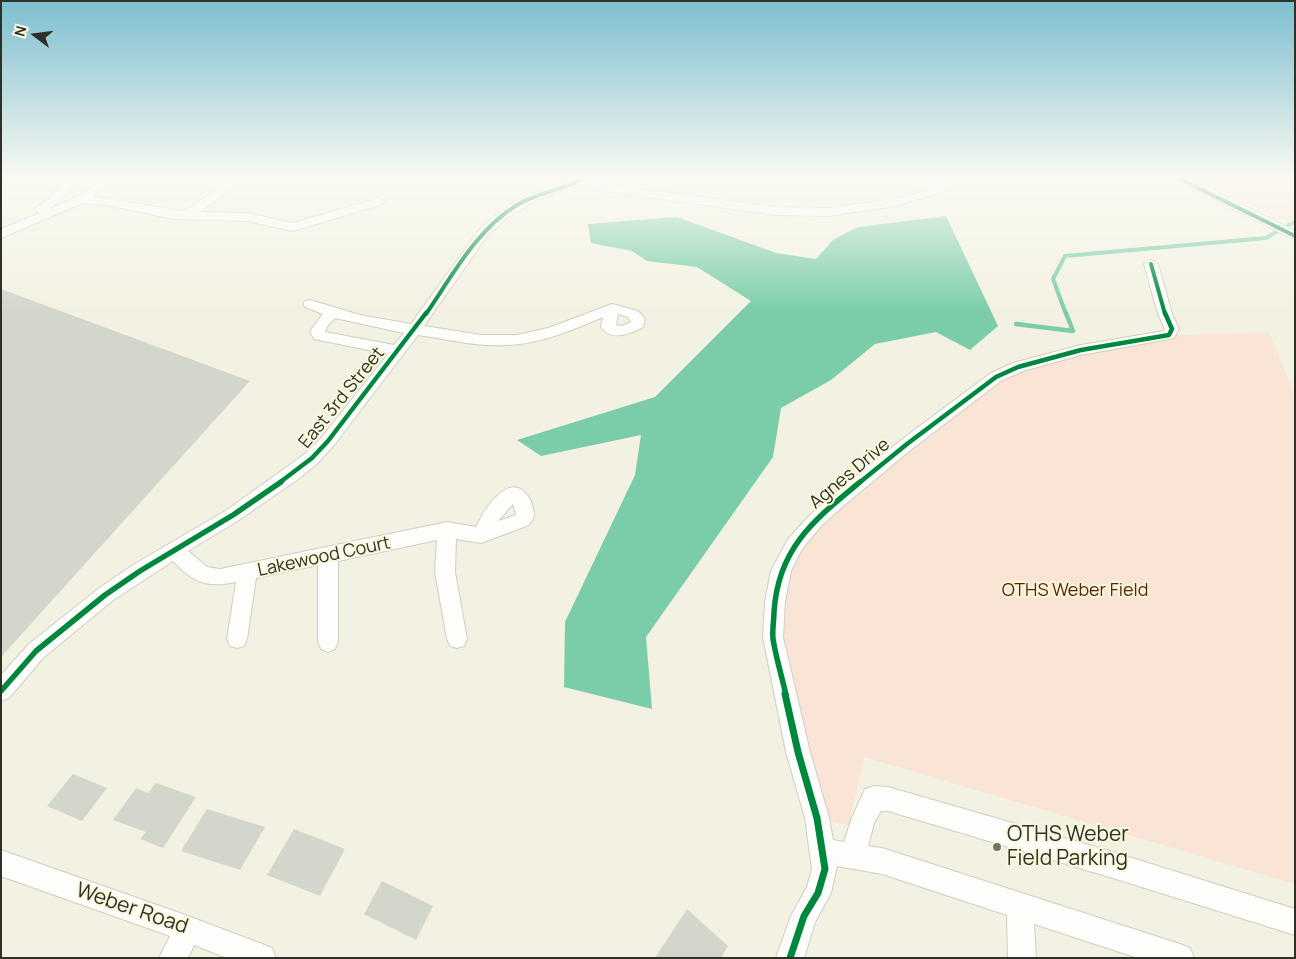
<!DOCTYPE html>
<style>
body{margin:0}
#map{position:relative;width:1296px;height:959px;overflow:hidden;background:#f3f2e2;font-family:Manrope,sans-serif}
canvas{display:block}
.frame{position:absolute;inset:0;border:2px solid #313026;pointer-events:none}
.north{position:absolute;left:10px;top:10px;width:50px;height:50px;-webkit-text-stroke:4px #f9f8dc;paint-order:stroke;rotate:285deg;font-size:14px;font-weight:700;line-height:20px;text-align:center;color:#313026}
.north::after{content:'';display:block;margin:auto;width:18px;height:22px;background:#313026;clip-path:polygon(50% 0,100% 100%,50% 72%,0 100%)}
</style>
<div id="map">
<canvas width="1296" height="959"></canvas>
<div class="frame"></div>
<div class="north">N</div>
</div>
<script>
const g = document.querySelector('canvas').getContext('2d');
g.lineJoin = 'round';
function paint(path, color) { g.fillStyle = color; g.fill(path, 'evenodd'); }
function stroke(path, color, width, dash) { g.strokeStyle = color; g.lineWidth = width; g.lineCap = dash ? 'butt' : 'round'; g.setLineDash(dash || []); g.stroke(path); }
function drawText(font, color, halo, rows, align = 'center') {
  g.font = font + ' Manrope,sans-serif'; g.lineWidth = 4; g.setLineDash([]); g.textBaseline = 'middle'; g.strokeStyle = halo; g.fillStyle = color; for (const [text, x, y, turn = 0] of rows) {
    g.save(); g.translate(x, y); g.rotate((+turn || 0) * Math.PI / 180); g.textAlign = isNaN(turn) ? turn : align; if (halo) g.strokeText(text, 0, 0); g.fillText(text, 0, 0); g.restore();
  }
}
paint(new Path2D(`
 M1190,177h105v49z
 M1270,333l25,64v487l-431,-127 -15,69 -32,-8 -42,-216 40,-81 203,-154 151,-32z`), '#f9e4d5');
paint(new Path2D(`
 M946,216l52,110 -28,24 -34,-18 -61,12 -44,36 -50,28 -8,49 -127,180 6,72 -88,-22 1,-65 70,-147 6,-40 -100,21 -24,-16 138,-43 96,-96 -54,-34 -50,-6 -15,-10 -41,-8 -3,-19 89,-7 99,36 40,6 18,-20 24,-12z`), '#7bcda9');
stroke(new Path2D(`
 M1287,226l8,-4
 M1066,314l-13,-35 12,-23 201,-18 10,-6`), '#7bcda9', 4);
stroke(new Path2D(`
 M1016,324l57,7 -7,-18`), '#7bcda9', 4.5);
paint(new Path2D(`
 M1,289l249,92 -249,276z
 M73,774l34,14 -25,33 -35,-15z
 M156,783l40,14 -33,51 -23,-9 6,-7 -33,-12 23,-32 12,5z
 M207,809l58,18 -25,43 -59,-19z
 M294,829l51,20 -25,47 -53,-21z
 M382,881l51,25 -17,34 -52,-26z
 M687,909l41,37 -7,12h-66z`), '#d3d6ca');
const minor = new Path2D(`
 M70,177h12l-25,26 -8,6 28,-12 31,-20h14l-29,19 89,15 6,-2 45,-32h13l-46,35 47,1 46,10 86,-25 6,4 -2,2 -90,27 -46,-10 -74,-2 -66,-14 -24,-2 -82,35v-9l39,-16 -6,-4 15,-10z
 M576,177h14l-1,2 18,6 169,22 52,1 67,-9 27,-7 28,-10 6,-5h13l-11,9 -28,10 -35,10 -67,10 -52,-1 -171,-24 -24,-7 -44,16 -30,18 -20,18 -63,90 58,9h35l31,-7 64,-24 26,7 7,8 -2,8c-13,7 -32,15 -42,0l2,-10c-30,13 -63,27 -96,28 -30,2 -60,-6 -89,-10l-84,110 -16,18 -21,17 -58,40 -51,31 19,16 13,2 227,-47 29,5c7,-14 15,-29 29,-37 16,-10 29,10 29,25 0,3 -3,7 -5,10l-48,18 -25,-4 -1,33 12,67 -3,7 -7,2 -7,-2 -3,-7 -12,-67 2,-32 -99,21v81l-3,7 -7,3 -7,-3 -3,-7v-77l-62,13 -9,61 -3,7 -7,2 -7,-2 -3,-7 9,-57c-29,6 -43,1 -63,-21l-61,40 -69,57 -34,40 -8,3v-26l28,-31 69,-55 35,-24 94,-55 79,-57 16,-16 66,-83 -74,-15 -4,-8 13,-17 -18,-7 -2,-3 2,-3 5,-1 50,15 51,9 68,-94 19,-17 22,-14zM618,314l10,3 3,5 -9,4 -6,-1zM335,318l69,15 -10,12 -69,-13 3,-7zM513,504l3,11 -18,6z
 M1171,177h15l109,54v9z
 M1151,260l7,4 14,50 7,15 -5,9 -93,17 -58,16 -22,10 -88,67 -71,59 -21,19 -19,23 -11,22 -6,31 -2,35 27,115 19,66 4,22 11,2 7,-22 14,-31 9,-3 14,1 225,65 182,57v26l-182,-57 -225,-67h-7l-7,12 -6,23 14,2 298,96 10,4 4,10h-56l-104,-34 2,34h-28l-1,-43 -125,-41 -45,-8 -6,27 -16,29 -11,36h-28l15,-42 16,-29 5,-18 -7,-51 -19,-66 -23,-115 2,-35 6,-31 17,-32 21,-23 21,-19 71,-57 90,-67 22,-10 68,-18 83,-14 1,-2 -7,-15 -14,-50z
 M1,850l187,66 74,28 10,4 4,10h-49l-33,-13 -6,13h-29l11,-22 -169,-60z`);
stroke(minor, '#cfcec2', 2);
paint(minor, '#fdfdfb');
stroke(new Path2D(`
 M1176,177l119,59
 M1151,264l14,50
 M426,314c26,-38 51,-85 91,-109 22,-13 47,-15 68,-28`), '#00873e', 4);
stroke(new Path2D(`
 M279,483l33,-25 16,-17 98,-128
 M859,483l48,-39 89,-67 22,-10 63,-17 88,-15 3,-6 -7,-16`), '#00873e', 4.5);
stroke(new Path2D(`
 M1,691l35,-40 69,-56 35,-24 93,-56 48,-33
 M786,695c-4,-18 -10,-37 -13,-56 -1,-9 1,-19 1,-27 4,-64 40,-92 86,-130`), '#00873e', 5.5);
stroke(new Path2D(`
 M785,694l13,58 19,66 8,51 -7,24 -14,23 -14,42`), '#00873e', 7);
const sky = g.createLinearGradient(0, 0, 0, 312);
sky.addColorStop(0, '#7cbecf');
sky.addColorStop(0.57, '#faf9f2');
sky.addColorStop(1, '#faf9f200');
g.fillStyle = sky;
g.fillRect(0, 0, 1296, 312);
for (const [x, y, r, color] of [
 [997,847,5,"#757468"]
]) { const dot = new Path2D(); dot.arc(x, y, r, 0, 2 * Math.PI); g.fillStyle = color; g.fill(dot); stroke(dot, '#f9f8dc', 2); }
drawText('18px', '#313026', '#f9f8dc', [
 ["East 3rd Street",342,398,-51],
 ["Agnes Drive",850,474,-40],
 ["Lakewood Court",324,557,-12]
]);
drawText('18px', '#5c2204', '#f9f8dc', [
 ["OTHS Weber Field",1075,591]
]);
drawText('21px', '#313026', '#f9f8dc', [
 ["OTHS Weber",1007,835],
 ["Field Parking",1007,859]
], 'left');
drawText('21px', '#313026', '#f9f8dc', [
 ["Weber Road",132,909,19]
]);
</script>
